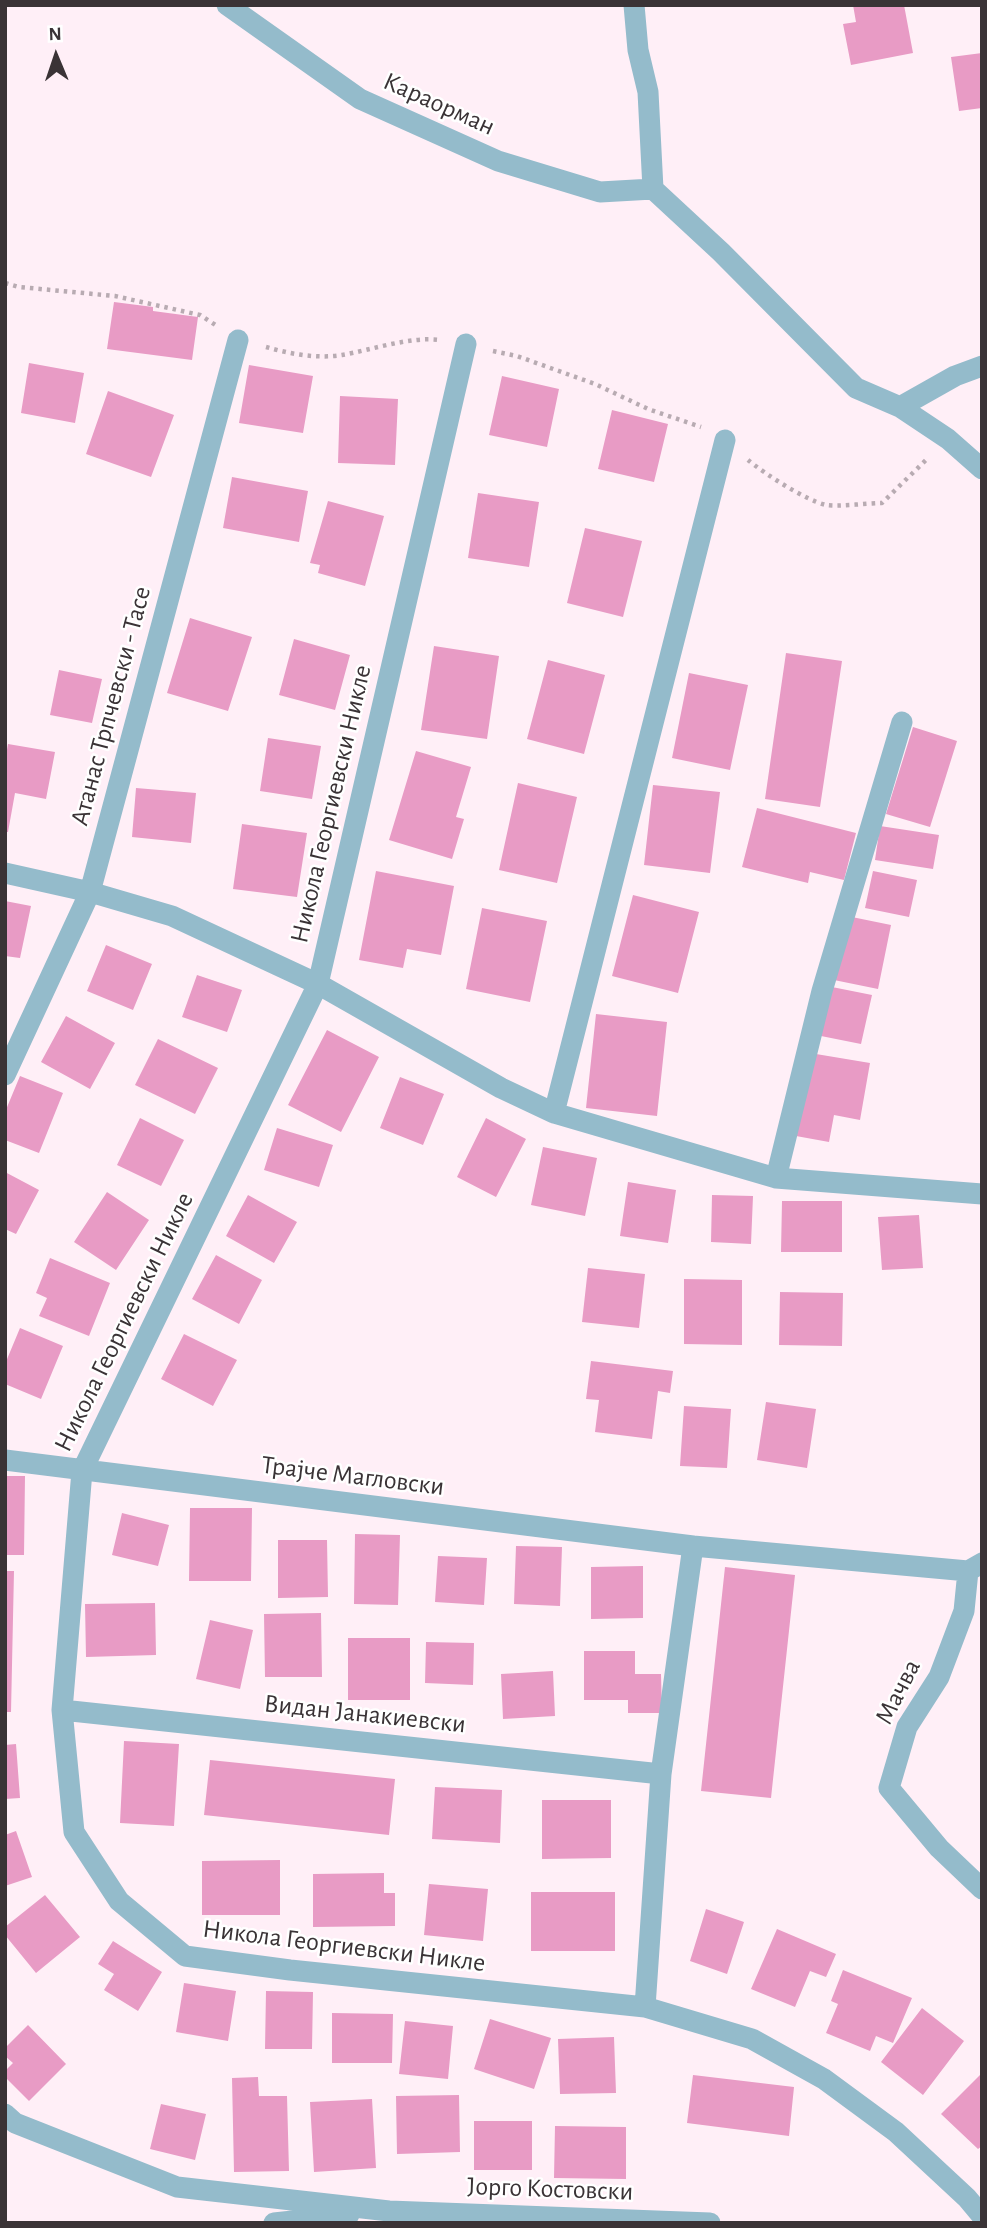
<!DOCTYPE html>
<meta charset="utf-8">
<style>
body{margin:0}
#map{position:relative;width:987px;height:2228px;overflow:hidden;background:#ffeff7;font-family:"Alegreya Sans",sans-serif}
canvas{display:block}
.frame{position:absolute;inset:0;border:7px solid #3a3336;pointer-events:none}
.north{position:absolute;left:21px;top:21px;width:70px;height:70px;-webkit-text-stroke:5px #fff;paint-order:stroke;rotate:358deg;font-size:19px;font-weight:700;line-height:28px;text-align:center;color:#3a3336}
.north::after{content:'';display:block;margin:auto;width:24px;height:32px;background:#3a3336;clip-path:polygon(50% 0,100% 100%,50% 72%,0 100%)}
</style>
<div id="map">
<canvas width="987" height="2228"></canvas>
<div class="frame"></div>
<div class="north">N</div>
</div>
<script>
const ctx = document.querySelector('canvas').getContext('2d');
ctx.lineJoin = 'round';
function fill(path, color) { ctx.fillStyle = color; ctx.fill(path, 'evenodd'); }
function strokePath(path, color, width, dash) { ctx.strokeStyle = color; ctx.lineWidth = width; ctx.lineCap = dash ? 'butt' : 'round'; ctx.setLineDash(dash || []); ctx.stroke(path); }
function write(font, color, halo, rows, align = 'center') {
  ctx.font = font + ' "Alegreya Sans",sans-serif'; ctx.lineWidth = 5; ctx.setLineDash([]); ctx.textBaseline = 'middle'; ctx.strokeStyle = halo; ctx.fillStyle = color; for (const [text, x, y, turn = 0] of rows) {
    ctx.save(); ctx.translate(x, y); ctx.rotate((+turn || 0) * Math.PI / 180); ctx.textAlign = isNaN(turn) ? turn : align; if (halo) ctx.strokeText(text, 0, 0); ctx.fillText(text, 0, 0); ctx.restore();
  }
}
const building = new Path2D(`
 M853,5H904L913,53L851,65L843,24L856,22Z
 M982,53V108L959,111L951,57Z
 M114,302L153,307V311L198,317L192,360L107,349Z
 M29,363L84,373L75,423L21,413Z
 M249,365L313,376L303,433L239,423Z
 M502,376L559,389L547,447L489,435Z
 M108,391L174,415L151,477L86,454Z
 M340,396L398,399L395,465L338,463Z
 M612,410L668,424L654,482L598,469Z
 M232,477L308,491L299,542L223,528Z
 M478,493L539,502L529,567L468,558Z
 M328,501L384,516L365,586L318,573L320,565L310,563Z
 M585,528L642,541L623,617L567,603Z
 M190,618L252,637L228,711L167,693Z
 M294,639L350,655L335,710L279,695Z
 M434,646L499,656L487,739L421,730Z
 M786,653L842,661L820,807L765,799Z
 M548,660L605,675L584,754L527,739Z
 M59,670L102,679L92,723L50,715Z
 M689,673L748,685L730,770L672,758Z
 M913,727L957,741L930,827L886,814Z
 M268,738L321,746L312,799L260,791Z
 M8,744L55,752L46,799L15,793L8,832H5V761Z
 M416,751L471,767L456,817L464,819L452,859L389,840Z
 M518,783L577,797L557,883L499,870Z
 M653,785L720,792L710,873L644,865Z
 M136,788L196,793L191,843L132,837Z
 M757,808L856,833L844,880L810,872L808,883L742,867Z
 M242,824L307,833L297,897L233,889Z
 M880,826L939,835L933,869L875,860Z
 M376,871L454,886L441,955L407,949L403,968L359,960Z
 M873,871L917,880L909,917L865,908Z
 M633,895L699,912L678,993L612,976Z
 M5,901L31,906L20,958L5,956Z
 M482,908L547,921L530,1002L466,989Z
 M847,916L891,925L878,989L834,980Z
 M106,945L152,964L133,1010L87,991Z
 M197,975L242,990L227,1032L182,1017Z
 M827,986L872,995L861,1044L816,1035Z
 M596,1014L667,1022L657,1116L586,1108Z
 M66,1016L115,1043L90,1089L41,1062Z
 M327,1030L379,1057L341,1132L288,1105Z
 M158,1039L218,1068L195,1114L135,1085Z
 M810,1053L870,1063L860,1120L834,1115L829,1142L796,1136Z
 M20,1076L63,1093L39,1153L5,1140V1112Z
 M400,1077L444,1094L423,1145L380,1128Z
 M140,1118L184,1140L161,1186L117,1165Z
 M486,1118L526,1139L496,1197L457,1177Z
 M277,1128L333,1145L319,1187L264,1170Z
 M543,1147L597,1158L585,1216L531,1205Z
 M5,1172L39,1190L16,1234L5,1229Z
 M628,1182L676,1190L668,1243L620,1236Z
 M107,1192L149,1220L116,1270L74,1242Z
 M248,1195L297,1222L274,1263L226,1236Z
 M712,1195L753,1196L751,1244L711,1242Z
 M782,1201H842V1252H781Z
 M919,1215L923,1268L882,1270L878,1217Z
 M216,1255L262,1280L239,1324L192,1299Z
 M50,1258L110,1283L89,1336L39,1316L47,1298L36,1293Z
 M588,1268L645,1274L639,1328L582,1322Z
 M684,1279L742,1280V1345L684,1344Z
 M780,1292L843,1293L842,1346L779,1345Z
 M20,1328L63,1346L41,1399L5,1384V1364Z
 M184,1334L237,1360L213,1406L161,1379Z
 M591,1361L673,1371L670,1393L658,1391L652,1439L595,1432L599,1400L586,1399Z
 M766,1402L816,1409L807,1468L757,1460Z
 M684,1406L731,1409L727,1468L680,1466Z
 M5,1476H25L24,1555H5Z
 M190,1508H252L251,1581H189Z
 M122,1513L169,1525L158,1566L112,1555Z
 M355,1534L400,1535L398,1605L354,1604Z
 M278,1540H327L328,1597L278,1598Z
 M516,1546L562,1547L560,1606L514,1604Z
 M438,1556L487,1558L484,1605L435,1602Z
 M643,1566V1618L591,1619V1567Z
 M725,1567L795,1575L771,1798L701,1791Z
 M5,1571H14L11,1712H5Z
 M155,1603L156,1655L86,1657L85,1604Z
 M321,1613L322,1677H265L264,1614Z
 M210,1620L253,1630L240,1689L196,1679Z
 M348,1638H410V1700H348Z
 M426,1642L474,1643L473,1685L425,1683Z
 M584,1651H635V1674H661L662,1713H628V1700H584Z
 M553,1671L555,1716L503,1719L501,1674Z
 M124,1741L179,1744L174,1826L120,1823Z
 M16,1744L20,1798L5,1799V1745Z
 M210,1760L395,1779L389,1835L204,1815Z
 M435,1787L502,1790L500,1843L432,1839Z
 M542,1800H611V1858L542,1859Z
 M16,1831L32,1877L5,1886V1835Z
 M280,1860V1915H202V1861Z
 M384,1873V1893H395V1926L313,1927V1874Z
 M429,1884L488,1889L483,1941L424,1935Z
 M531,1892H615V1951H531Z
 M45,1895L80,1937L36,1973L5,1935V1927Z
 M706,1909L744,1922L727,1974L690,1961Z
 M777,1929L836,1954L826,1977L810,1971L795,2007L751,1989Z
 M113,1941L162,1972L138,2011L104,1990L114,1974L98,1964Z
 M843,1970L912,1998L893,2043L876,2036L870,2051L826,2033L838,2004L831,2001Z
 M184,1983L236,1991L228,2041L176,2032Z
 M266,1991L313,1992L312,2049H265Z
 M922,2008L964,2041L923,2095L881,2062Z
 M332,2013L393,2014L392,2063H332Z
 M490,2019L551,2038L534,2089L474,2069Z
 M405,2021L453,2026L448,2079L399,2074Z
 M28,2025L66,2064L29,2101L5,2077V2071L13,2063L5,2056V2048Z
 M614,2037L616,2093L560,2094L558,2039Z
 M982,2073V2146L978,2149L941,2114Z
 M693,2075L794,2087L789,2136L687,2123Z
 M258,2077L259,2096H287L289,2171L234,2172L232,2078Z
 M459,2095L460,2152L397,2154L396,2096Z
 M372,2099L376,2168L314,2172L310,2102Z
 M161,2104L206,2114L195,2160L150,2149Z
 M474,2121H532V2170H474Z
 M555,2126L626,2127V2179L554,2178Z`);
const path = new Path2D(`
 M5,283L19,287L115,296L200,315L217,326
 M266,347C290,354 317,359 342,355C371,350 411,336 440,340
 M493,351L517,356L595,384L648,409L701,427
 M748,460C765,474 805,500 826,505C841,507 866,503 882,503L927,459`);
const street = new Path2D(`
 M227,5L360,99L498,161L600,192L653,189
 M634,5L638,50L648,92L653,189L721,252L856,388L900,407L948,439L982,469
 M466,344L318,984L82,1471L62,1710L74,1832L119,1901L185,1956L290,1970L645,2007L752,2039L824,2079L896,2132L967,2198L982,2216
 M900,407L955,376L982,366
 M5,873L90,892L172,916L318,984L501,1088L554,1113L776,1178L982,1194
 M5,1075L90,892L238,340
 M554,1113L725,440
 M776,1178L822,991L902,722
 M5,1460L693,1546L968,1571L982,1563
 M968,1571L964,1611L939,1677L907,1727L889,1788L939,1848L982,1889
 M62,1710L661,1774
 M645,2007L661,1774L693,1546
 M5,2114L15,2123L177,2187L389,2211L710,2223
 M274,2223L349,2215`);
const streetNames = [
 ["Караорман",439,104,24],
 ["Атанас Трпчевски - Тасе",111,706,-75],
 ["Никола Георгиевски Никле",331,804,-77],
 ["Никола Георгиевски Никле",124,1322,-64],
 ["Трајче Магловски",353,1476,7],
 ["Мачва",898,1692,-63],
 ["Видан Јанакиевски",365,1714,6],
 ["Никола Георгиевски Никле",344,1946,7],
 ["Јорго Костовски",550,2189,2]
];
fill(building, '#e89bc5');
strokePath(path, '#b8abb2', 4.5, [3.5, 5]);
strokePath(street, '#94bbcb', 21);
write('26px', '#3a3336', '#fff', streetNames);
</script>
